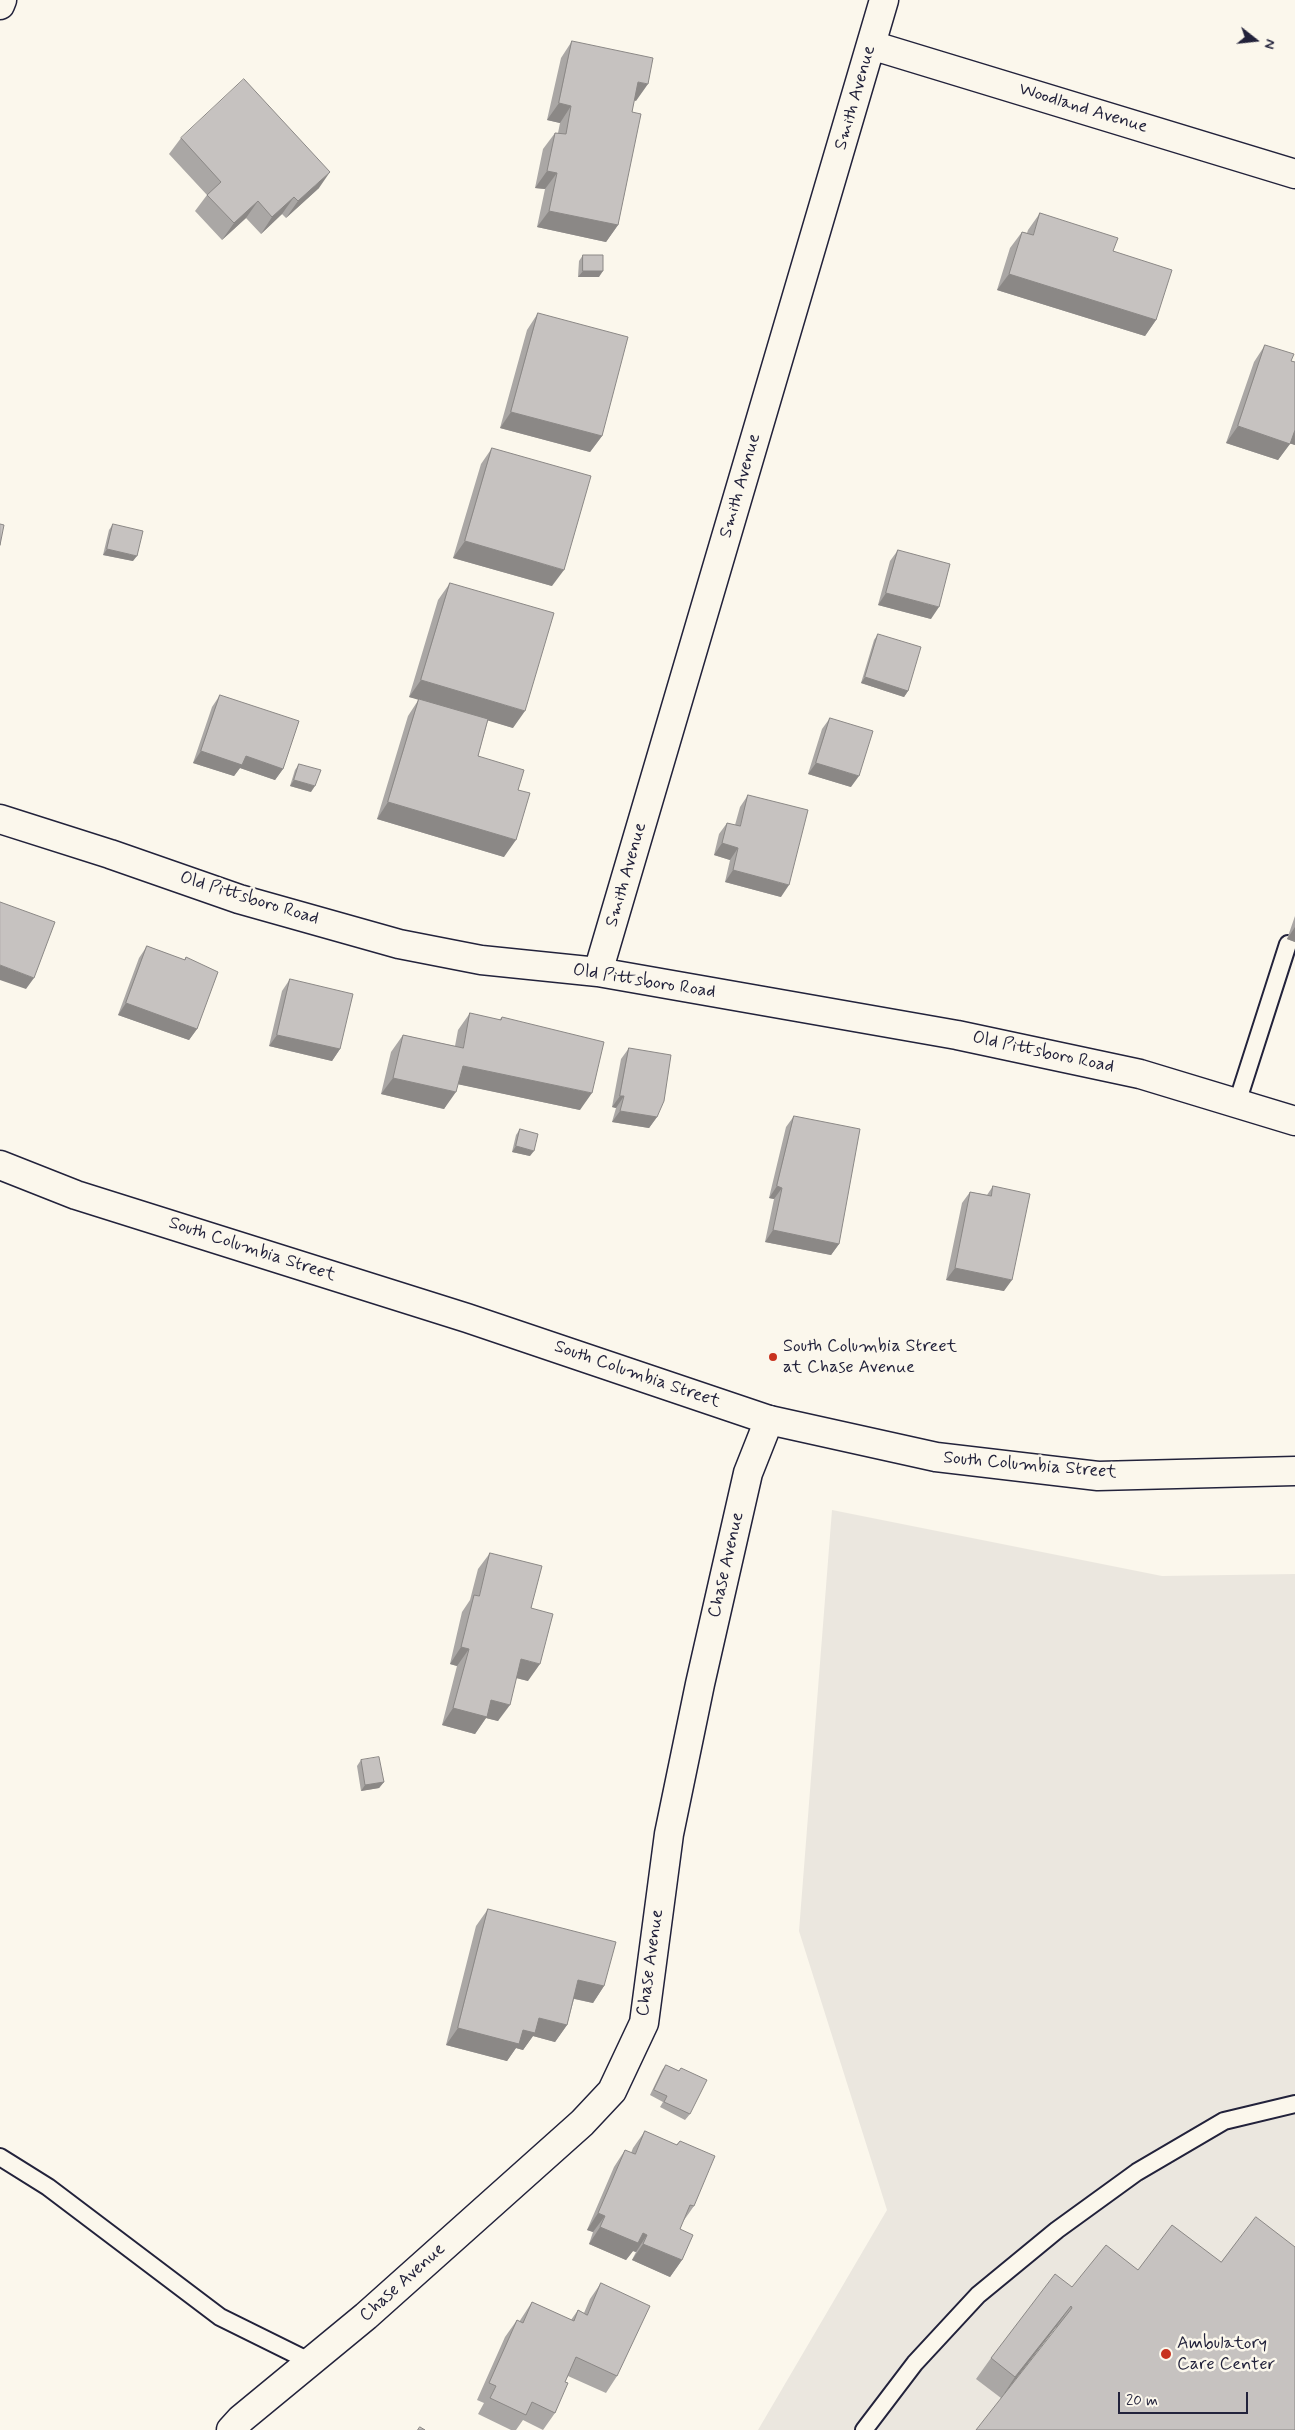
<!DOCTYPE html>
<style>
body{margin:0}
#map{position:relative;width:1295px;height:2430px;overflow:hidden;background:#fbf7ec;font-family:Mynerve,sans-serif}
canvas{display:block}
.north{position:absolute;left:1230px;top:15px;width:50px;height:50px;-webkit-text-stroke:4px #fbf7ec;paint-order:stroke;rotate:106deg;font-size:14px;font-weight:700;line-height:20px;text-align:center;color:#22223b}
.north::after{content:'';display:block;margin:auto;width:18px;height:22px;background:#22223b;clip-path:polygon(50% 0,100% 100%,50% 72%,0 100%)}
.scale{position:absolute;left:1118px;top:2392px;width:130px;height:22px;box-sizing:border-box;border:2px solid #22223b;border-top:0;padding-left:6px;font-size:15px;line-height:18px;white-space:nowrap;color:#22223b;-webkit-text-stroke:4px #fbf7ec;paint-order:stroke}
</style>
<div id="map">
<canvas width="1295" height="2430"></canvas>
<div class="north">N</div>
<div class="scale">20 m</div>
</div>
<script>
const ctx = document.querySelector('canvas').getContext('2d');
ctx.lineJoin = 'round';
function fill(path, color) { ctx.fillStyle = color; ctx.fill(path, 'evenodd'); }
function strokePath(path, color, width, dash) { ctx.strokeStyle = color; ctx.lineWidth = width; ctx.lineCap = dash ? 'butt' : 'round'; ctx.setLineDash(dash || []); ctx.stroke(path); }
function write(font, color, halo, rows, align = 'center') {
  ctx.font = font + ' Mynerve,sans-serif'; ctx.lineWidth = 5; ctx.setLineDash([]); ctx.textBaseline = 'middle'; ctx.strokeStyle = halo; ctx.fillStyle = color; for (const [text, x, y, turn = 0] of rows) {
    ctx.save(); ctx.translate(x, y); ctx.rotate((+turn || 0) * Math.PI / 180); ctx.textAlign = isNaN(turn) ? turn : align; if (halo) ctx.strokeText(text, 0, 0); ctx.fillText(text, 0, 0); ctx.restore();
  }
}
const built = new Path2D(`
 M832,1510L1162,1576L1295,1574V2430H758L887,2210L799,1931Z`);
const lane = new Path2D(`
 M1237,1103L1288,944
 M0,2157L48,2187L220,2317L311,2362
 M864,2430L915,2363L978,2295L1057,2230L1137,2172L1224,2121L1295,2104`);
const street = new Path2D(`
 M0,5L2,0
 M871,45L1295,174
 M0,819L110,854L239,899L399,944L481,960L598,972L957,1035L1140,1074L1295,1121
 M598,972L884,0
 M231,2430L241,2419L366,2316L582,2123L612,2091L644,2023L669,1834L700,1684L748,1473L769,1420`);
const primary = new Path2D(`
 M0,1165L76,1195L467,1318L769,1420L936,1457L1098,1476L1295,1471`);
const wall = new Path2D(`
 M572,41L636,101L634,100L632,112L618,225L606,242L537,227L545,189L535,188L543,149L555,133H558L560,123L547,120L561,58Z
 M181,138L319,188L286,218L282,214L261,234L246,218L222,240L195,211L207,195L169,154Z
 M1040,213L1113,251L1156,320L1145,336L997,290L1010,248L1022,232L1027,233L1028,230Z
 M583,255L599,277H578L579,261Z
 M538,313L602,436L590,452L500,428L527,330Z
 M1265,345L1291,361L1295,362V445L1290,443L1278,460L1226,443L1254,362Z
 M492,448L552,586L453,558L481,464Z
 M113,524L133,561L103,555L109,530Z
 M898,550L931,619L878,605L890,561Z
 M450,583L513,728L488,720L478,756L518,790L504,857L377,819L408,716L419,699L409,697L438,600Z
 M878,634L908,691L904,697L861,683L874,640Z
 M220,695L283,769L275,780L240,768L234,776L193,763L212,707Z
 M830,718L851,787L808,774L822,729Z
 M299,764L311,792L290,786L295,770Z
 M748,795L781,897L725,882L730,860L714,855L719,834L727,823L735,825L740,807Z
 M1295,916V942L1287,939Z
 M147,946L184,960L186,957L197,1029L189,1040L118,1015L139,958Z
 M290,979L340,1049L332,1061L269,1046L282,991Z
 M470,1013L499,1020L502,1017L580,1110L458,1084L444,1109L381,1094L391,1052L403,1035L455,1046L458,1030Z
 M629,1048L657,1117L649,1128L612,1122L616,1108L612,1107L621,1059Z
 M794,1116L839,1244L831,1255L765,1242L774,1199L769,1198L786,1127Z
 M520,1129L530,1156L512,1152L516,1135Z
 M993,1186L1004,1291L946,1280L962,1203L970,1192L987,1195Z
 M490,1553L531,1608L528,1681L516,1678L498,1721L486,1718L475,1734L442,1725L457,1666L450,1664L462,1612L470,1600L478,1569Z
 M361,1760L384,1782L379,1788L361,1791L357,1766Z
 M488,1909L604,1986L593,2003L574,1999L567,2025L555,2042L533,2036L523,2050L516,2048L507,2061L446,2045L476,1926Z
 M666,2065L679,2071L681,2068L690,2114L685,2120L660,2107L663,2102L650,2095L662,2070Z
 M645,2131L676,2145L680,2141L694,2206L682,2223L680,2229L682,2260L670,2277L632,2260L636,2252L633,2251L626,2260L589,2244L593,2232L587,2230L614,2167L625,2150L631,2153L633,2148Z
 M1295,2247L1057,2328L1056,2327L1001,2398L976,2379L991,2358L1072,2287L1138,2270L1221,2262Z
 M601,2283L617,2376L606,2393L568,2376L565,2382L555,2413L543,2430L523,2420L516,2430H511L478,2414L484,2403L477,2400L505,2337L517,2320L519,2322L532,2302L571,2320L578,2310L584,2313L590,2299Z`);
const shadedWall = new Path2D(`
 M638,82L648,84L636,101L627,98Z
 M559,103L571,106L560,123L547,120Z
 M547,171L557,173L545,189L535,188Z
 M330,172L319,188L286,218L298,201Z
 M294,197L282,214L261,234L272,217Z
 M258,201L246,218L222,240L234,223Z
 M549,211L618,225L606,242L537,227Z
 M583,271H603L599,277H578Z
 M1009,274L1156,320L1145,336L997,290Z
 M511,412L602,436L590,452L500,428Z
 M1238,426L1290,444L1278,460L1226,443Z
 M1295,428V445L1285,442Z
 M465,541L564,570L552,586L453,558Z
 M107,549L137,556L133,561L103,555Z
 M886,593L939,607L931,619L878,605Z
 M865,677L908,691L904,697L861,683Z
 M421,680L525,711L513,728L409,697Z
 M201,751L246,756L283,769L275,780L240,768L234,776L193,763Z
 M816,763L859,776L851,787L808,774Z
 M294,780L315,786L311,792L290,786Z
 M388,802L516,840L504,857L377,819Z
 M722,843L738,848L730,860L714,855Z
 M733,870L789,885L781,897L725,882Z
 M1295,927V942L1287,939Z
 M0,965L34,978L26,989L0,980Z
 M126,1003L197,1029L189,1040L118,1015Z
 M277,1035L340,1049L332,1061L269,1046Z
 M463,1066L592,1093L580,1110L452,1083Z
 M393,1078L456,1092L444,1109L381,1094Z
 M620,1096H624L616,1108L612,1107Z
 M620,1111L657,1117L649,1128L612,1122Z
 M516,1146L534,1151L530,1156L512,1152Z
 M777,1186L782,1188L774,1199L769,1198Z
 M773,1230L839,1244L831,1255L765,1242Z
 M955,1268L1012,1280L1004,1291L946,1280Z
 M461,1647L469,1649L457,1666L450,1664Z
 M521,1659L540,1664L528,1681L509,1676Z
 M491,1700L510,1705L498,1721L486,1718L475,1734L442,1725L453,1708Z
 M384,1782L379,1788L361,1791L365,1785Z
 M578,1980L604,1986L593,2003L567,1997Z
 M539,2018L567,2025L555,2042L533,2036L523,2050L516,2048L507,2061L446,2045L458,2028L523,2030Z
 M598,2213L605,2216L593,2232L587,2230Z
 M600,2227L643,2233L647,2235L636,2252L633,2251L626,2260L589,2244Z
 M643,2244L682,2260L670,2277L632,2260Z
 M1071,2306L1056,2327L1001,2398L1015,2377Z`);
const building = new Path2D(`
 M572,41L653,58L648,84L638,82L632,112L641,114L618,225L549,211L557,173L547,171L555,133L566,134L571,106L559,103Z
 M244,79L330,172L298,201L294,197L272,217L258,201L234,223L207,195L221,182L181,138Z
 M1040,213L1118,238L1113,251L1172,270L1156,320L1009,274L1022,232L1033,235Z
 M583,255H603V271H583Z
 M538,313L628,337L602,436L511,412Z
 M1265,345L1294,354L1291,361L1295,362V430L1290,444L1238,426Z
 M492,448L591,476L564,570L465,541Z
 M0,524L4,525L0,545Z
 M113,524L143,531L137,556L107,549Z
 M898,550L950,564L939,607L886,593Z
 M450,583L554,613L525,711L421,680Z
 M878,634L921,647L908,691L865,677Z
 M220,695L299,721L283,769L246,756L242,765L201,751Z
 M419,699L488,719L478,756L524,770L518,790L530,793L516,840L388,802Z
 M830,718L873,731L859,776L816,763Z
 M299,764L321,770L315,786L294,780Z
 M748,795L808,810L789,885L733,870L738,848L722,843L727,823L740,826Z
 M0,902L55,922L34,978L0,965Z
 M147,946L185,960L186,957L218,972L197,1029L126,1003Z
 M290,979L353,994L340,1049L277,1035Z
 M470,1013L501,1020L502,1017L604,1042L592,1093L463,1066L456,1092L393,1078L403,1035L463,1048Z
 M629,1048L671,1055L664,1101L657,1117L620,1111L624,1096H620Z
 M794,1116L860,1129L839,1244L773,1230L782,1188L777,1186Z
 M520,1129L538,1134L534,1151L516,1146Z
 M993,1186L1030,1194L1012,1280L955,1268L970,1192L991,1196Z
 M490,1553L542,1566L531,1608L553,1614L540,1664L521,1659L510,1705L491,1700L487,1717L453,1708L469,1649L461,1647L474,1595L479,1596Z
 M379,1757L384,1782L365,1785L361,1760Z
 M488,1909L616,1942L604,1986L578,1980L567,2025L539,2018L535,2033L523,2030L519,2044L458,2028Z
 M666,2065L679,2071L681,2068L707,2080L690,2114L664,2102L667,2096L654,2090Z
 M645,2131L677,2145L680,2141L715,2156L694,2206L690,2205L680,2229L693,2235L682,2260L643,2244L647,2235L643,2233L638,2243L600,2227L605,2216L598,2213L625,2150L635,2154Z
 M1256,2217L1295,2247V2430H976L1072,2308L1071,2306L1015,2377L991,2358L1055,2274L1072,2287L1106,2245L1138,2270L1172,2225L1221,2262Z
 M601,2283L650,2306L617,2376L576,2357L565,2382L568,2383L555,2413L532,2402L526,2415L490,2398L496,2386L489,2383L517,2320L523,2323L532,2302L574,2321L578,2310L587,2315Z
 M420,2427L425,2430H418Z`);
const markers = [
 [773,1357,5,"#c8321e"],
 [1166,2354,6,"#c8321e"]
];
const streetNames = [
 ["Smith Avenue",856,98,-74],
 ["Woodland Avenue",1083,109,17],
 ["Smith Avenue",741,486,-74],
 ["Smith Avenue",627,875,-74],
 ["Old Pittsboro Road",249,899,17],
 ["Old Pittsboro Road",644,982,9],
 ["Old Pittsboro Road",1043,1053,12],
 ["South Columbia Street",252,1250,18],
 ["South Columbia Street",637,1375,19],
 ["South Columbia Street",1030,1466,5],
 ["Chase Avenue",727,1565,-77],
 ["Chase Avenue",651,1963,-82],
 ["Chase Avenue",403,2283,-42]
];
const poiNames = [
 ["South Columbia Street",783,1347],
 ["at Chase Avenue",783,1368],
 ["Ambulatory",1177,2344],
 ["Care Center",1177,2365]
];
fill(built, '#ebe7df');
strokePath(lane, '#22223b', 20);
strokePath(street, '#22223b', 31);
strokePath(primary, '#22223b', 31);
strokePath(lane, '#fbf7ec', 16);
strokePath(street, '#fbf7ec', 28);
strokePath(primary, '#fbf7ec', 28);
fill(wall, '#aaa7a5');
fill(shadedWall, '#8b8886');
fill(building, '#c6c2c0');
strokePath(building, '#8b8886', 1);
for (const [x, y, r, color] of markers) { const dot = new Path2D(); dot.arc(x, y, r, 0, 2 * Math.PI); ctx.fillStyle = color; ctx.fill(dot); strokePath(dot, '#fbf7ec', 2); }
write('18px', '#22223b', '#fbf7ec', streetNames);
write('18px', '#22223b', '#fbf7ec', poiNames, 'left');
</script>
